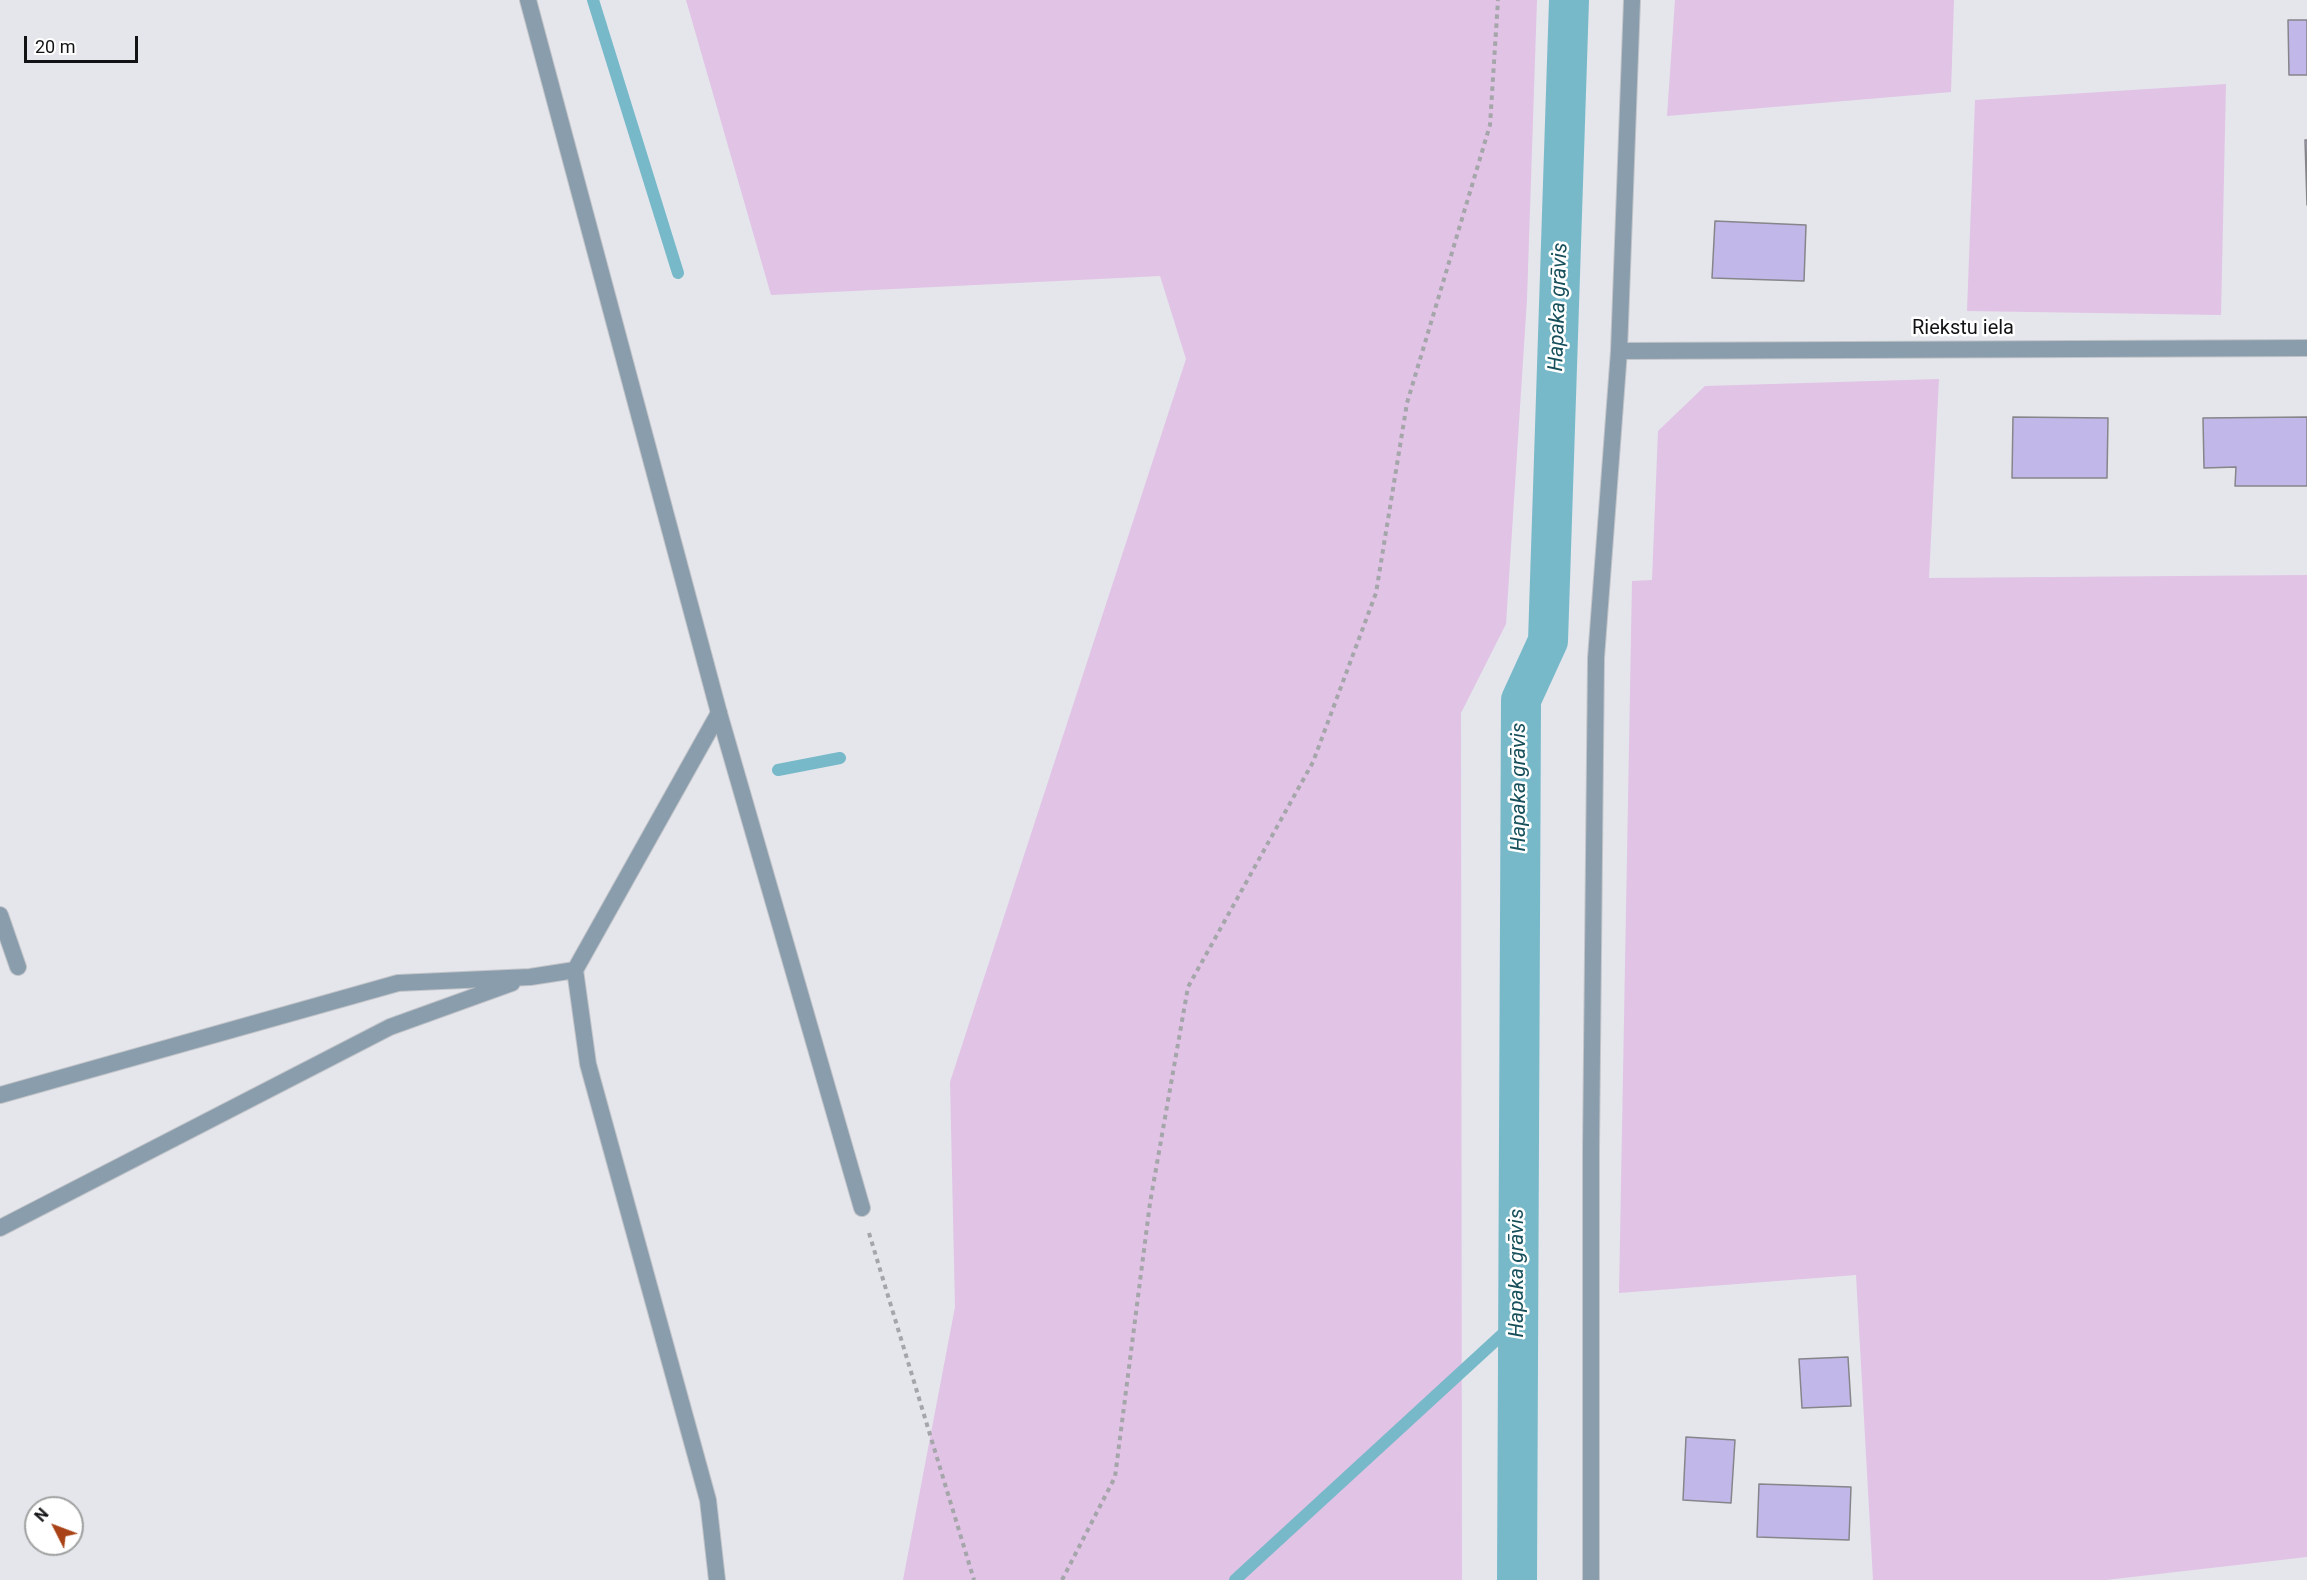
<!DOCTYPE html>
<meta charset="utf-8">
<style>
body{margin:0}
#map{position:relative;width:2307px;height:1580px;overflow:hidden;background:#e4e6eb;font-family:Roboto,sans-serif}
canvas{display:block}
.north{position:absolute;left:24px;top:1496px;width:60px;height:60px;box-sizing:border-box;background:#fff;border:2px solid #a0a1a1;border-radius:50%;rotate:312deg;font-size:16px;font-weight:700;line-height:24px;text-align:center;color:#121314}
.north::after{content:'';display:block;margin:auto;width:21px;height:27px;background:#a94317;clip-path:polygon(50% 0,100% 100%,50% 72%,0 100%)}
.scale{position:absolute;left:24px;top:36px;width:114px;height:27px;box-sizing:border-box;border:3px solid #121314;border-top:0;padding-left:8px;font-size:18px;line-height:21px;white-space:nowrap;color:#121314;-webkit-text-stroke:4px #fff;paint-order:stroke}
</style>
<div id="map">
<canvas width="2307" height="1580"></canvas>
<div class="north">N</div>
<div class="scale">20 m</div>
</div>
<script>
const ctx = document.querySelector('canvas').getContext('2d');
ctx.lineJoin = 'round';
function fill(path, color) { ctx.fillStyle = color; ctx.fill(path, 'evenodd'); }
function strokePath(path, color, width, dash) { ctx.strokeStyle = color; ctx.lineWidth = width; ctx.lineCap = dash ? 'butt' : 'round'; ctx.setLineDash(dash || []); ctx.stroke(path); }
function write(font, color, halo, rows, align = 'center') {
  ctx.font = font + ' Roboto,sans-serif'; ctx.lineWidth = 5; ctx.setLineDash([]); ctx.textBaseline = 'middle'; ctx.strokeStyle = halo; ctx.fillStyle = color; for (const [text, x, y, turn = 0] of rows) {
    ctx.save(); ctx.translate(x, y); ctx.rotate((+turn || 0) * Math.PI / 180); ctx.textAlign = isNaN(turn) ? turn : align; if (halo) ctx.strokeText(text, 0, 0); ctx.fillText(text, 0, 0); ctx.restore();
  }
}
const green = new Path2D(`
 M686,0H1537L1527,299L1506,624L1461,713L1462,1580H903L955,1307L950,1082L1186,359L1160,276L771,295Z
 M1675,0H1954L1951,92L1667,116Z
 M2226,84L2221,315L1967,311L1975,100Z
 M1939,379L1929,578L2307,575V1557L2106,1580H1873L1856,1275L1619,1293L1632,581L1652,580L1658,431L1705,386Z`);
const stream = new Path2D(`
 M593,0L678,273
 M778,770L840,758
 M1235,1580L1518,1320`);
const canal = new Path2D(`
 M1517,1580L1521,700L1548,641L1569,0`);
const building = new Path2D(`
 M2288,20H2307V75H2289Z
 M2305,140H2307V205Z
 M1715,221L1806,225L1804,281L1712,278Z
 M2013,417L2108,418L2107,478H2012Z
 M2307,417V486H2235L2236,467L2204,468L2203,418Z
 M1848,1357L1851,1406L1802,1408L1799,1359Z
 M1686,1437L1735,1440L1731,1503L1683,1500Z
 M1759,1484L1851,1487L1849,1540L1757,1537Z`);
const path = new Path2D(`
 M869,1233L974,1580
 M1062,1580L1115,1477L1150,1203L1188,987L1313,762L1376,593L1407,403L1490,125L1498,0`);
const service = new Path2D(`
 M0,915L18,967
 M0,1095L398,983L530,977L575,970
 M0,1228L390,1027L512,983
 M717,1580L708,1500L588,1064L575,970L719,713`);
const minor = new Path2D(`
 M528,0L719,713L862,1208
 M1619,351L2307,348
 M1591,1580V1150L1596,658L1619,351L1632,0`);
const streetNames = [
 ["Riekstu iela",1963,329]
];
const waterNames = [
 ["Hapaka grāvis",1559,307,-88],
 ["Hapaka grāvis",1520,787,-90],
 ["Hapaka grāvis",1518,1273,-90]
];
fill(green, '#e1c3e6');
strokePath(stream, '#78b9c9', 12);
strokePath(canal, '#78b9c9', 40);
fill(building, '#c2b7e9');
strokePath(building, '#86858a', 1.5);
strokePath(service, '#c2c4c9', 18);
strokePath(minor, '#c2c4c9', 18);
strokePath(path, '#a4a6a9', 4, [4.5, 4.5]);
strokePath(service, '#899dac', 16);
strokePath(minor, '#899dac', 16);
write('20px', '#121314', '#fff', streetNames);
write('italic 21px', '#174f5b', '#fff', waterNames);
</script>
